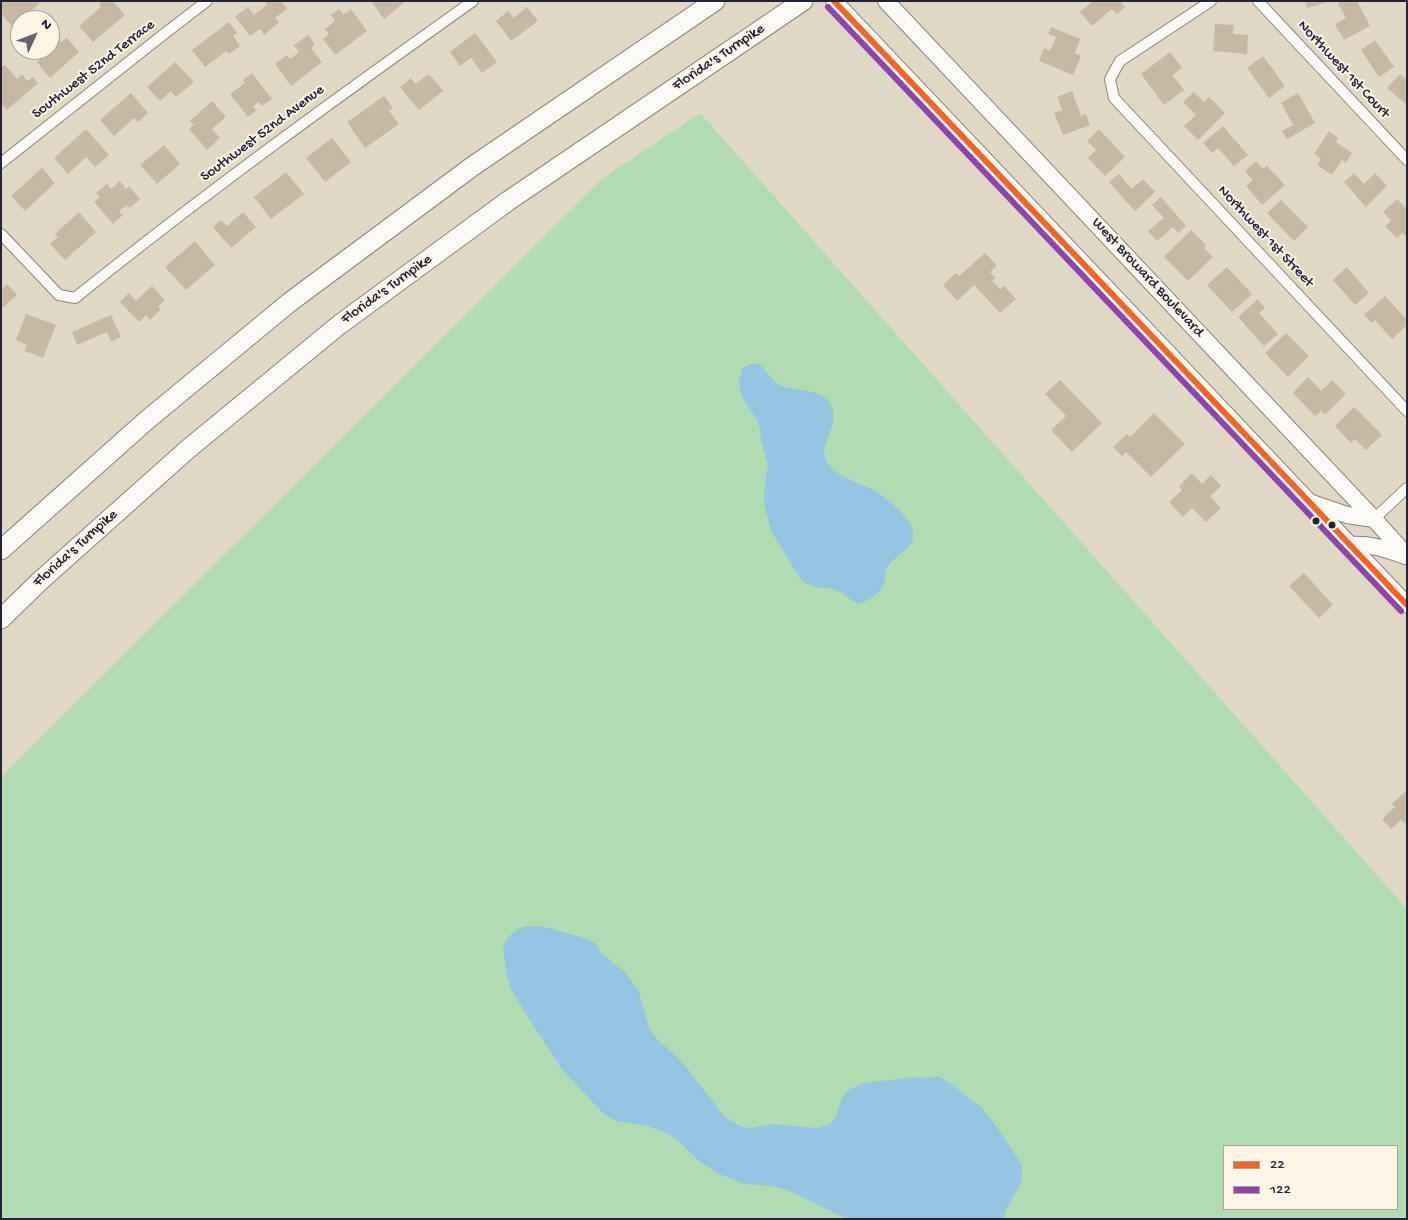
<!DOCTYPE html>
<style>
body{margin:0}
#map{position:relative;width:1408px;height:1220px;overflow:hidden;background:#e0d8c4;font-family:"Gochi Hand",sans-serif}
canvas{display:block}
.frame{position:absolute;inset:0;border:2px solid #22223b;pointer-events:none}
.legend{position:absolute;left:1223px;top:1145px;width:175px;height:65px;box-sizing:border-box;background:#fcf5e5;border:1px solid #a5a1a1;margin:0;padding:6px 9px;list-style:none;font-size:15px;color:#22223b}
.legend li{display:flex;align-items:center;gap:10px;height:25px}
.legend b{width:25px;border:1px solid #a5a1a1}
.north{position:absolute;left:10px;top:10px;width:50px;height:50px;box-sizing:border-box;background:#fcf5e5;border:1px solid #a5a1a1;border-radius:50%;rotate:47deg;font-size:14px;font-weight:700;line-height:20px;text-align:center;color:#22223b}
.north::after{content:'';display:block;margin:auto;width:18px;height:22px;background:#64626b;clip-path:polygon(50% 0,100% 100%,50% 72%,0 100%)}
</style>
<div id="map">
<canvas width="1408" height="1220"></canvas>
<div class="frame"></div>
<ul class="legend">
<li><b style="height:6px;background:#f26522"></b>22</li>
<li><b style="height:6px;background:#8e44ad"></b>122</li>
</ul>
<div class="north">N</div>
</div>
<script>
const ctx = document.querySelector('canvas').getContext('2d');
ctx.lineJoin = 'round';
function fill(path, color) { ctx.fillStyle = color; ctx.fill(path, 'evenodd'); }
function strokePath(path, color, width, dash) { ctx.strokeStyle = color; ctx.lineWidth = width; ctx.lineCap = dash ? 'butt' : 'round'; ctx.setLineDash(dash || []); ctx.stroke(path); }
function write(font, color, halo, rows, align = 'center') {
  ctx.font = font + ' "Gochi Hand",sans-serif'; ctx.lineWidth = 4; ctx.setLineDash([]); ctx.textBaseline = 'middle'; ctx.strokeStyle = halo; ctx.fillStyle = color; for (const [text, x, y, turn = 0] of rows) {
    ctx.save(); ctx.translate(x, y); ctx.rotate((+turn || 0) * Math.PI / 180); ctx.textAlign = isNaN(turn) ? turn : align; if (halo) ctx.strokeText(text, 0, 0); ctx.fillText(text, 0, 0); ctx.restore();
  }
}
const green = new Path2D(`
 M700,113L1407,909V1219H1V777L602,179ZM1224,1146H1397V1209H1224Z`);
const water = new Path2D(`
 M757,363C768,370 772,384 785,387C800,391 821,389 830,403C843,424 816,445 827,462C838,479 858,481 875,491C887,499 904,512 911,525C914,531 913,537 912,543C905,552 896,556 889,565C884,571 886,576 884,583C880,595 868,601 857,604L840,592L830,588H818L807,584L799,577L771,531L764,504V490L768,465L761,441L760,428L757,420L743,399L740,391L739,381L742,368L750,364Z
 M528,926L545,927L588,939L596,944L601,953L625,972L639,992L649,1028L656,1038L683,1063L724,1116L742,1127L752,1128L773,1124L818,1128L829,1124L835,1118L842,1098L848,1090L864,1083L915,1077L927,1078L938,1076L950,1083L982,1108L999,1130L1022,1165V1179L1019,1188L1006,1209L1003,1219H847L787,1190L772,1186L744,1184L717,1173L698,1160L676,1139L664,1132L648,1126L616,1121L603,1113L562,1069L527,1016L510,987L506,973L503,946C509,935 516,928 528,926Z`);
const building = new Path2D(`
 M5,1H38L40,3L13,27L1,14V4Z
 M102,1H113L125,15L93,42L79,26L101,7L99,5Z
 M265,1H281L287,9L275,18L279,22L264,35L260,29L250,36L235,17L248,7L254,15L267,5Z
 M371,1H406L384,19Z
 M1090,1H1121L1125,7L1117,14L1112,9L1092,26L1080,12L1091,3Z
 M1305,1H1328V2L1307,8Z
 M1343,1H1357L1370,26L1344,40L1335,24L1346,18L1338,4Z
 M527,7L538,21L511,41L496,21L508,11L513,18Z
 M339,9L343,15L351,9L367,31L335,55L323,39L329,34L325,29L335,21L331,15Z
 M229,22L237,33L233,36L240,46L229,54L226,51L205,67L192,50Z
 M1215,24L1234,25L1233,34L1248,35L1247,54L1213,51Z
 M1051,27L1080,39L1075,53L1081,56L1073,75L1039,61L1044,48L1050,51L1056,37L1048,34Z
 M475,33L497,62L482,73L471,58L460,66L450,52Z
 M308,35L315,44L311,48L322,62L291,86L275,64L287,55L290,59L299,52L294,45Z
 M56,36L61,42L67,38L79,52L50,78L37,62L49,52L48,50H50V41Z
 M1375,40L1394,67L1379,77L1361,50Z
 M1170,52L1182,68L1172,75L1184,90L1164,105L1141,74Z
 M1263,56L1285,86L1269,98L1247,68Z
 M175,62L194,82L176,97L171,91L160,101L147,87Z
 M5,65L17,79L22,74L27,81L33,77L38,83L7,110L1,104V67Z
 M252,73L272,99L262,106L259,102L253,106L256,111L248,117L230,94L245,83L243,80Z
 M429,74L443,91L419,110L400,87L411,78L415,84Z
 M1400,74L1407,80V105L1387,88Z
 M1072,91L1081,116L1086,114L1090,125L1063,135L1054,113L1062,110L1057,97Z
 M1194,92L1204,102L1209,97L1225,113L1198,140L1184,126L1196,115L1183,102Z
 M131,93L148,113L138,122L134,118L114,136L100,120Z
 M1298,93L1315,123L1287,139L1282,131L1293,125L1281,103Z
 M384,96L393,108L389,111L399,124L365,148L347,122Z
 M212,101L226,117L212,129L220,138L207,150L189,129L194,125L190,121Z
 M1223,126L1248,155L1234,166L1218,148L1212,153L1203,143Z
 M86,129L109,155L95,167L86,157L68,174L54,158Z
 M1099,129L1125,157L1105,176L1088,158L1096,150L1087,141Z
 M1329,131L1338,138L1336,142L1352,153L1346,163L1342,160L1332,175L1317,165L1321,159L1314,154Z
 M332,138L351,162L325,182L306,158Z
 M164,145L180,164L157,184L140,165Z
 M1256,161L1263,169L1267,166L1285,185L1262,205L1246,186L1253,180L1245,171Z
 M42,168L55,183L25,211L11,196Z
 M286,172L304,194L271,219L254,197Z
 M1354,173L1364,184L1375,173L1387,186L1366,207L1344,182Z
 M1119,174L1132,189L1143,179L1155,192L1135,211L1109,182Z
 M120,181L126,189L129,186L140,199L130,208L127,205L119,211L123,215L113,224L94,202L100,197L96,193L107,184L111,189Z
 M1161,197L1186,226L1178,233L1173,227L1157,241L1148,231L1164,218L1152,205Z
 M1397,199L1407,209V237L1402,233L1397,238L1385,226L1391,221L1383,212Z
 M1281,200L1308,227L1294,241L1267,213Z
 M79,212L96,232L65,260L50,244L58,237L55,234Z
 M243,212L256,227L231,248L213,227L221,220L227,226Z
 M1191,230L1206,245L1204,248L1213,257L1188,281L1164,257Z
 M195,241L215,265L186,290L165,267Z
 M985,253L997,266L990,272L996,278L992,281L1000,289L1004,286L1016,299L1000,313L974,285L957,301L943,285L956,273L959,276Z
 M1227,267L1252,294L1232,312L1207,285Z
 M1347,267L1369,293L1355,305L1333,280Z
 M7,284L17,295L1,309V290Z
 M152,286L165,300L158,306L161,309L150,320L146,315L139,322L120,302L129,293L136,301Z
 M1385,296L1407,320V325L1392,339L1375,320L1372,323L1364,315Z
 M1258,299L1265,308L1259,313L1278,334L1264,346L1238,317Z
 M26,314L56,325L43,358L25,351L27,345L16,340Z
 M111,315L121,337L111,342L107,332L77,345L72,332Z
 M1286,333L1309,356L1288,377L1265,353Z
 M1308,377L1321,391L1332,380L1346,394L1325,415L1321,411L1315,416L1293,393Z
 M1060,380L1102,423L1072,452L1051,430L1066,416L1045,394Z
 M1354,407L1382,435L1366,450L1355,439L1351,443L1335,426Z
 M1154,413L1185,444L1151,477L1126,452L1122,456L1113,447L1127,434L1130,437Z
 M1192,473L1202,484L1211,475L1221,486L1210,496L1221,508L1206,522L1192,508L1183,517L1169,502L1182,490L1179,486Z
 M1304,573L1333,605L1319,618L1289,586Z
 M1407,790V825L1401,820L1391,829L1382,819L1395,807L1392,804Z`);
const street = new Path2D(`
 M1211,1L1120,61L1110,79L1114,98L1407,411
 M1258,1L1407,160
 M1,163L164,34L207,1
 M1,234L59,295L75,298C204,194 338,97 473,1
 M1374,519L1407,488`);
const primary = new Path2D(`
 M834,1L1407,605
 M886,1L1374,519L1407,556
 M1312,503L1347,515L1374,519
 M1349,545C1371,544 1384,548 1405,556`);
const highway = new Path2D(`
 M1,550L147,420L290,302L473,166L715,1
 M1,619L40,581L188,449L339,325L508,201L803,1`);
const bus1 = new Path2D(`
 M834,1L1407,605`);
const bus2 = new Path2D(`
 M828,7L1401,611`);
const markers = [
 [1316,521,4.5,"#22223b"],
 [1332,525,4.5,"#22223b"]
];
const streetNames = [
 ["Florida's Turnpike",719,58,-34],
 ["Southwest 52nd Terrace",94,70,-38],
 ["Northwest 1st Court",1343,70,47],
 ["Southwest 52nd Avenue",263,134,-37],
 ["Northwest 1st Street",1265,237,47],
 ["West Broward Boulevard",1147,278,47],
 ["Florida's Turnpike",387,290,-36],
 ["Florida's Turnpike",76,549,-42]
];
fill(green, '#b1dbb0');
fill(water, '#96c5e1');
fill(building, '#c6b8a3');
strokePath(street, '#8a8680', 12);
strokePath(primary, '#8a8680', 18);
strokePath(highway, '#8a8680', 21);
strokePath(street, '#faf9f6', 10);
strokePath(primary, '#faf9f6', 16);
strokePath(highway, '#faf9f6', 19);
strokePath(bus1, '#f26522', 6);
strokePath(bus2, '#8e44ad', 6);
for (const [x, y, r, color] of markers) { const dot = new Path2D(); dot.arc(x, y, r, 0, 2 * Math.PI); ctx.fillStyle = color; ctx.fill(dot); strokePath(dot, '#fcf5e5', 2); }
write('15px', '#22223b', '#fcf5e5', streetNames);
</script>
